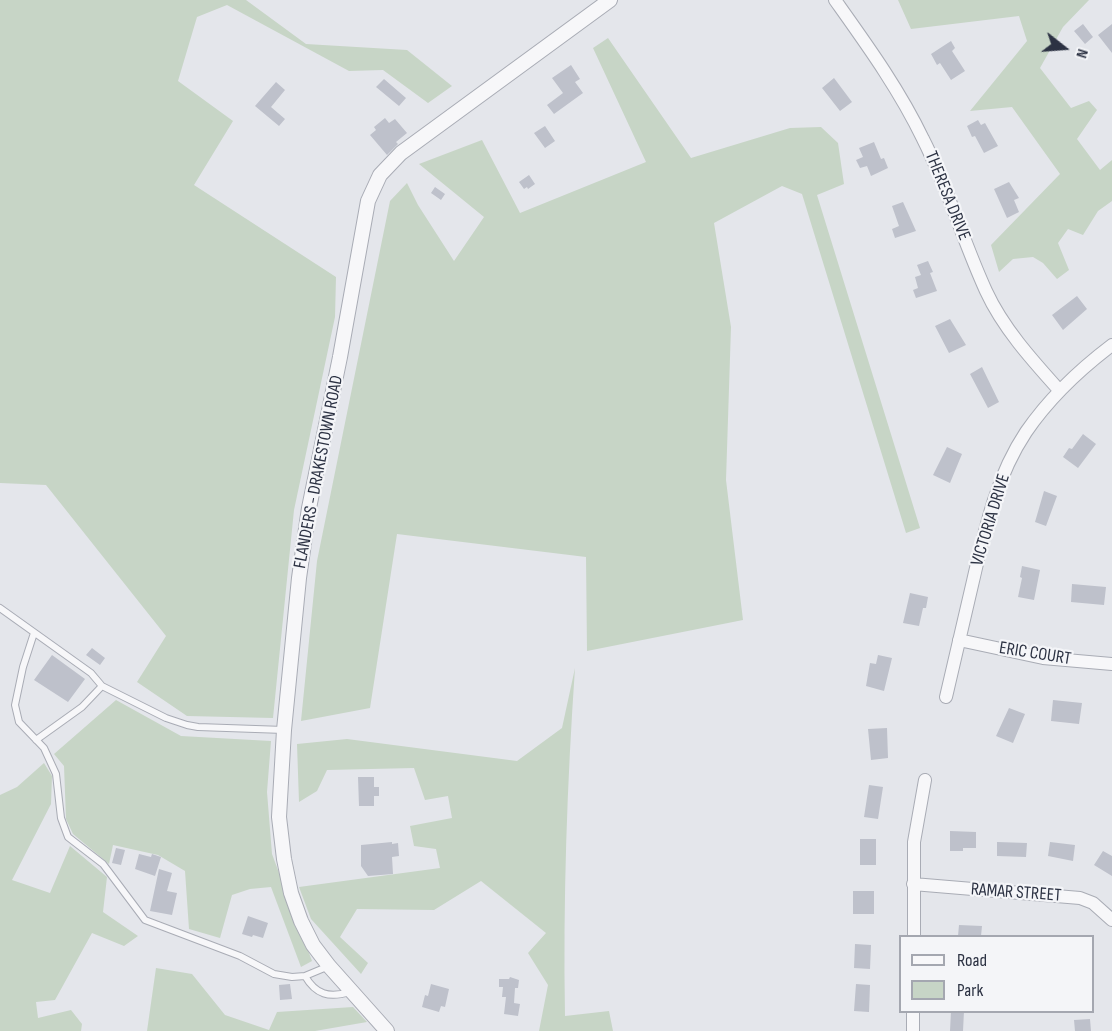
<!DOCTYPE html>
<style>
body{margin:0}
#map{position:relative;width:1112px;height:1031px;overflow:hidden;background:#e4e6eb;font-family:"Sofia Sans Condensed",sans-serif}
canvas{display:block}
.legend{position:absolute;left:899px;top:935px;width:195px;height:78px;box-sizing:border-box;background:#f4f5f8;border:2px solid #a4a7b0;margin:0;padding:8px 10px;list-style:none;font-size:18px;color:#2c3243}
.legend li{display:flex;align-items:center;gap:12px;height:30px}
.legend b{width:30px;border:2px solid #a4a7b0}
.north{position:absolute;left:1034px;top:18px;width:60px;height:60px;-webkit-text-stroke:4px #f4f5f8;paint-order:stroke;rotate:107deg;font-size:16px;font-weight:700;line-height:24px;text-align:center;color:#2c3243}
.north::after{content:'';display:block;margin:auto;width:21px;height:27px;background:#2c3243;clip-path:polygon(50% 0,100% 100%,50% 72%,0 100%)}
</style>
<div id="map">
<canvas width="1112" height="1031"></canvas>
<ul class="legend">
<li><b style="height:8px;background:#f7f7f9"></b>Road</li>
<li><b style="height:16px;background:#c7d5c6"></b>Park</li>
</ul>
<div class="north">N</div>
</div>
<script>
const ctx = document.querySelector('canvas').getContext('2d');
ctx.lineJoin = 'round';
function fill(path, color) { ctx.fillStyle = color; ctx.fill(path, 'evenodd'); }
function strokePath(path, color, width, dash) { ctx.strokeStyle = color; ctx.lineWidth = width; ctx.lineCap = dash ? 'butt' : 'round'; ctx.setLineDash(dash || []); ctx.stroke(path); }
function write(font, color, halo, rows, align = 'center') {
  ctx.font = font + ' "Sofia Sans Condensed",sans-serif'; ctx.lineWidth = 4.5; ctx.setLineDash([]); ctx.textBaseline = 'middle'; ctx.strokeStyle = halo; ctx.fillStyle = color; for (const [text, x, y, turn = 0] of rows) {
    ctx.save(); ctx.translate(x, y); ctx.rotate((+turn || 0) * Math.PI / 180); ctx.textAlign = isNaN(turn) ? turn : align; if (halo) ctx.strokeText(text, 0, 0); ctx.fillText(text, 0, 0); ctx.restore();
  }
}
const green = new Path2D(`
 M0,0H246L306,44L407,50L452,86L428,103L383,70L349,71L227,5L197,17L178,81L233,121L194,185L336,277L335,317L294,510L273,718L187,716L137,682L166,636L46,485L0,483Z
 M898,0H1089L1063,27L1040,68L1071,108L1089,101L1097,110L1077,139L1100,170L1112,160V201L1098,211L1083,235L1068,229L1058,243L1069,270L1057,279L1043,263L1033,257L1013,259L999,272L991,245L1060,174L1012,107L970,111L1027,41L1019,16L911,29Z
 M608,38L691,158L790,128L821,127L838,143L844,184L817,195L920,528L906,533L802,194L782,186L714,223L731,327L726,480L743,620L587,651L586,557L397,534L370,708L301,721L317,561L390,201L407,183L418,205L454,261L484,217L419,164L482,140L520,213L646,162L593,48Z
 M575,668C567,784 563,900 565,1016L609,1011L613,1031H539L548,985L528,953L546,933L481,881L434,910L357,909L340,937L368,963L361,974L311,919L299,887L440,868L436,849L414,846L410,826L452,818L448,796L425,800L414,768L327,770L317,791L299,802L297,744L347,739L517,761L562,728Z
 M116,700L181,736L271,741L267,792L272,854L312,961L301,967L271,887L250,889L232,895L220,938L189,929L185,871L158,855L113,845L109,864L73,834L66,819L64,766L54,754Z
 M44,763L52,776L51,804L12,880L50,893L70,846L107,877L103,912L138,936L124,946L92,933L55,1000L36,1002L38,1018L71,1010L82,1024L81,1031H0V795L17,787Z
 M156,968L192,974L225,1015L269,1030L277,1012L353,1007L367,1022L315,1031H147Z`);
const building = new Path2D(`
 M1083,24L1093,37L1085,44L1074,31Z
 M1112,24V53L1098,35Z
 M951,41L955,48L952,51L965,71L951,80L940,63L937,65L931,54Z
 M571,65L580,79L575,82L583,93L554,114L547,105L563,93L552,78Z
 M834,78L852,102L840,111L822,88Z
 M384,79L406,98L399,106L376,87Z
 M276,82L285,90L271,107L285,119L279,126L255,106Z
 M385,118L389,123L395,119L407,133L396,142L398,144L387,155L370,135L376,130L374,127Z
 M978,120L981,125L985,123L998,146L984,153L975,136L972,137L967,126Z
 M545,126L555,141L545,148L534,133Z
 M874,142L881,159L884,158L888,168L871,176L867,166L860,168L856,160L863,157L859,148Z
 M529,175L535,184L528,189L527,187L524,189L519,182Z
 M1009,182L1019,198L1014,200L1019,212L1007,218L994,189Z
 M435,187L445,194L441,200L431,193Z
 M903,202L916,231L895,238L892,229L899,226L892,206Z
 M928,261L933,272L930,273L937,291L916,298L913,290L918,288L915,277L921,275L917,265Z
 M1077,296L1087,309L1063,330L1052,315Z
 M950,319L966,345L949,353L935,326Z
 M982,367L999,402L988,408L970,374Z
 M1083,434L1096,444L1078,468L1063,457L1069,448L1072,449Z
 M947,447L962,454L950,483L933,475Z
 M1044,491L1057,496L1046,526L1035,522Z
 M1022,566L1040,570L1034,600L1018,597L1022,578L1020,577Z
 M1072,584L1106,587L1104,605L1071,602Z
 M910,593L928,597L926,608H923L919,626L903,623Z
 M92,648L105,658L100,665L86,655Z
 M52,655L85,679L68,702L34,680Z
 M878,655L892,658L884,691L866,686L870,663L876,664Z
 M1053,700L1082,703L1079,724L1051,721Z
 M1009,708L1025,714L1013,743L996,736Z
 M887,728L888,758L871,760L868,729Z
 M358,777H374V787H379V796H374V806H359Z
 M869,785L883,787L878,819L864,817Z
 M950,831L976,832V848H963V851H950Z
 M860,839H876V865H860Z
 M392,842V844L398,843L399,856L392,857L393,874L368,876L361,866V845Z
 M997,842L1027,843L1026,857L997,856Z
 M1050,842L1075,845L1073,861L1048,856Z
 M116,848L125,850L121,865L112,863Z
 M1103,851L1112,856V876L1094,865Z
 M139,854L151,857L152,854L161,857L155,876L135,869Z
 M159,869L172,873L167,891L177,893L172,915L150,911Z
 M853,891H874V914H853Z
 M248,916L268,923L263,938L253,935L252,937L242,934Z
 M959,925L982,926L981,936H958Z
 M855,944L871,945L870,969L854,968Z
 M510,977L519,980L518,988H515L514,1003L520,1004L518,1016L504,1014L506,997H502L503,987H499V979H509Z
 M290,984L292,999L280,1000L279,985Z
 M431,984L449,989L445,1007L441,1006L439,1012L422,1007L425,995L428,996Z
 M856,984L870,985L869,1012L854,1011Z
 M951,1011H964L963,1031H950Z
 M1090,1019L1091,1031H1075L1074,1020Z`);
const service = new Path2D(`
 M0,608L91,673L102,686L166,718L187,725L198,727L284,730
 M34,633L23,667L15,705L19,722L44,748L56,774L61,818L68,837L103,864L145,920L240,956L274,974L292,977L305,976L329,966
 M36,740L82,707L102,686
 M305,976C316,995 329,998 350,992`);
const minor = new Path2D(`
 M835,0C867,45 899,89 923,139C948,188 963,241 986,291C1003,328 1032,360 1059,390
 M959,640L1043,658L1112,664
 M946,697C955,658 964,620 973,581C985,529 996,477 1026,432C1050,397 1079,370 1112,345
 M913,884L1080,898L1093,903L1112,920
 M914,936V842L925,780
 M913,1031V1012`);
const tertiary = new Path2D(`
 M387,1031L329,966L313,945L301,921L291,893L284,859L279,817L284,730L299,578L309,508L340,357L368,201L380,175L401,153L610,0`);
const streetNames = [
 ["THERESA DRIVE",947,196,68],
 ["FLANDERS - DRAKESTOWN ROAD",319,472,-79],
 ["VICTORIA DRIVE",991,520,-73],
 ["ERIC COURT",1035,654,9],
 ["RAMAR STREET",1016,893,4]
];
fill(green, '#c7d5c6');
fill(building, '#bec1cb');
strokePath(service, '#a9acb5', 8);
strokePath(minor, '#a9acb5', 14);
strokePath(tertiary, '#a9acb5', 16);
strokePath(service, '#f7f7f9', 6);
strokePath(minor, '#f7f7f9', 12);
strokePath(tertiary, '#f7f7f9', 14);
write('18px', '#2c3243', '#f4f5f8', streetNames);
</script>
